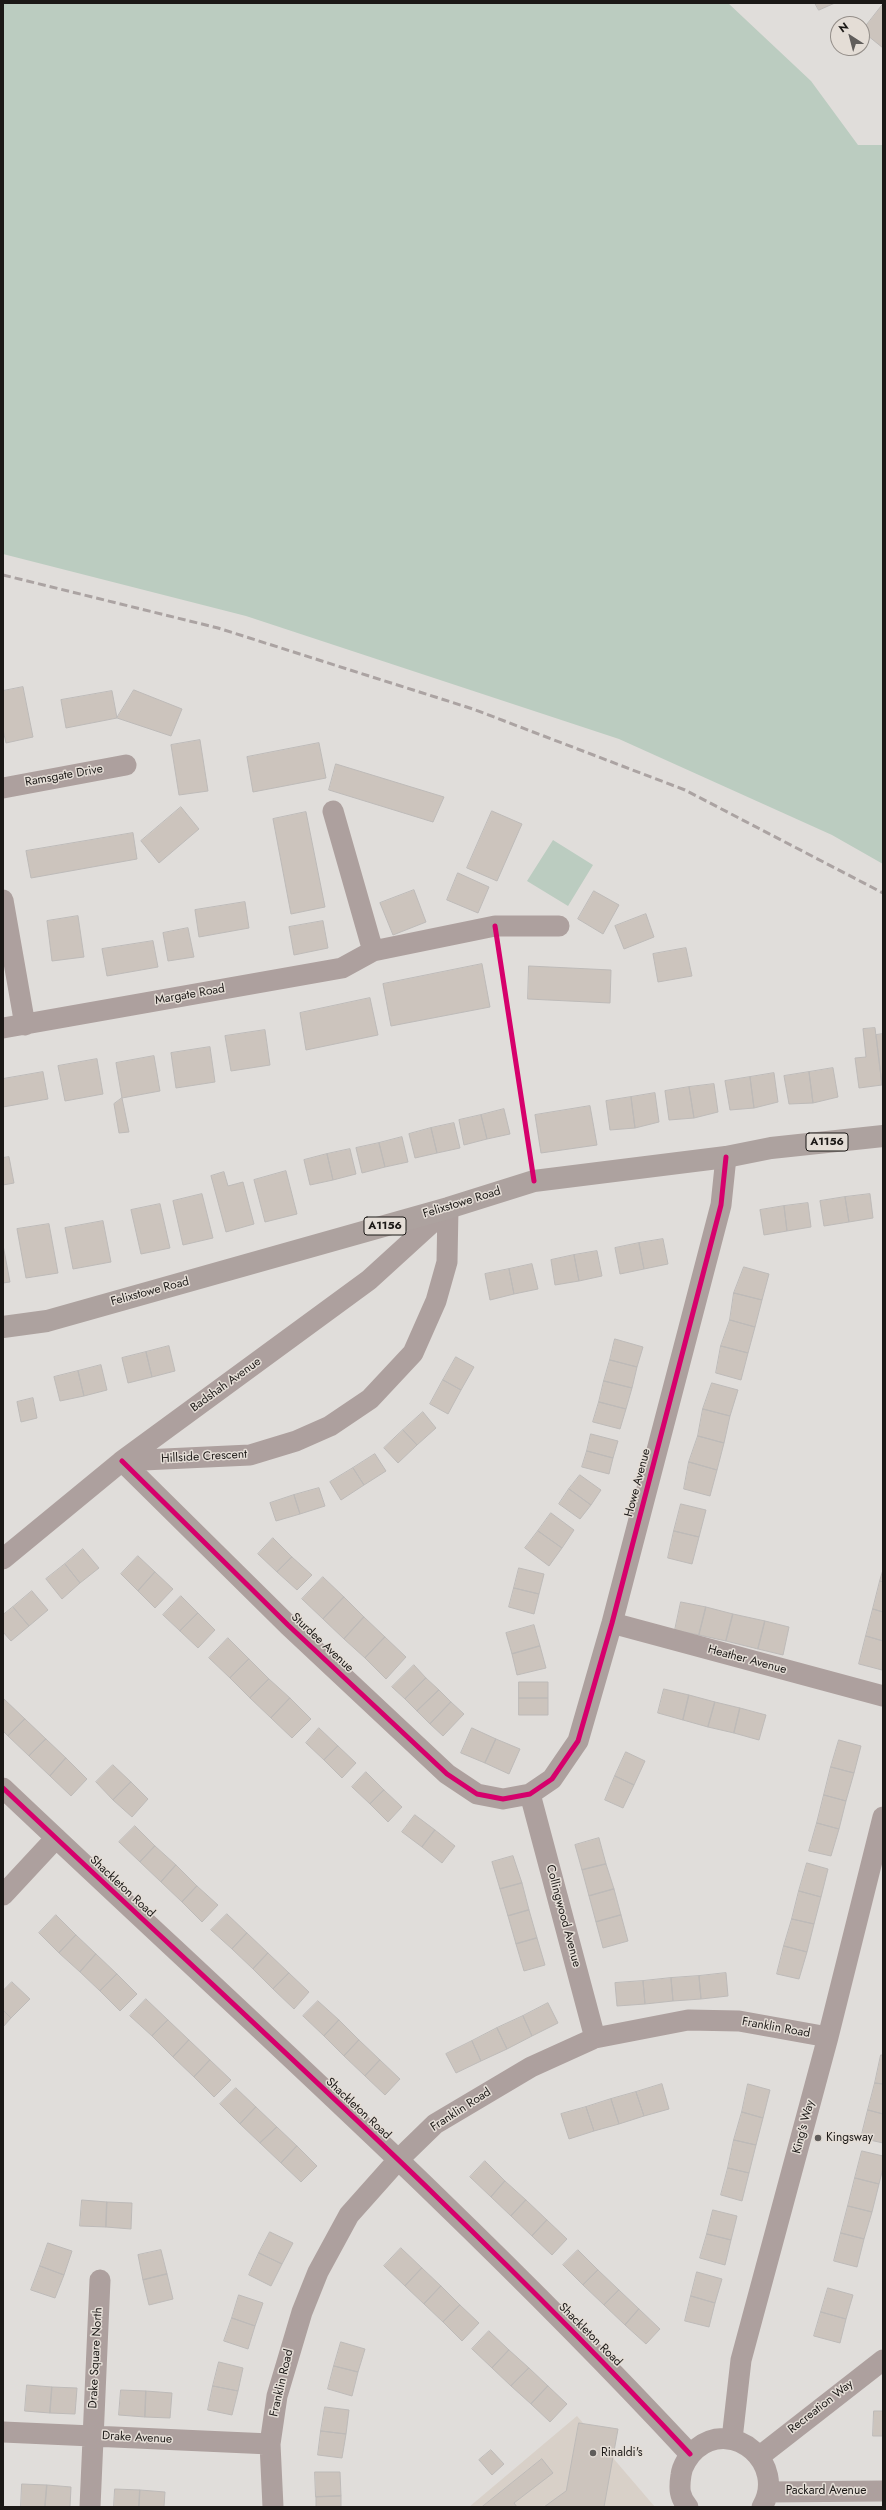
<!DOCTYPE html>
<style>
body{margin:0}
#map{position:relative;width:886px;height:2510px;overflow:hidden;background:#e0ddda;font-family:Jost,sans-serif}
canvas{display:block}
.frame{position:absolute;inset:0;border:4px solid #1b1816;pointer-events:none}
.north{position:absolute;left:830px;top:16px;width:40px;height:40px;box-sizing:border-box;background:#e4ddd6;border:1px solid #948e89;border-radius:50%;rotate:324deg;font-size:11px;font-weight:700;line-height:16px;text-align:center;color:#1b1816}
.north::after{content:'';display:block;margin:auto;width:14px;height:18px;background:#605d5b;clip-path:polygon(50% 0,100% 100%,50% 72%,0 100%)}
</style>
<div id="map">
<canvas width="886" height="2510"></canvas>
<div class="frame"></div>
<div class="north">N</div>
</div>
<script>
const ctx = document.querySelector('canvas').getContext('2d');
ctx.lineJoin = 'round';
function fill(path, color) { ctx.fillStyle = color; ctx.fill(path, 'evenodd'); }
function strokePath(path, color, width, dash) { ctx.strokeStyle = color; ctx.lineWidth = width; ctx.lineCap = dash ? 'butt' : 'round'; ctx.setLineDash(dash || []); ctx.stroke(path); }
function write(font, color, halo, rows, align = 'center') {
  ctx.font = font + ' Jost,sans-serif'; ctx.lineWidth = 3; ctx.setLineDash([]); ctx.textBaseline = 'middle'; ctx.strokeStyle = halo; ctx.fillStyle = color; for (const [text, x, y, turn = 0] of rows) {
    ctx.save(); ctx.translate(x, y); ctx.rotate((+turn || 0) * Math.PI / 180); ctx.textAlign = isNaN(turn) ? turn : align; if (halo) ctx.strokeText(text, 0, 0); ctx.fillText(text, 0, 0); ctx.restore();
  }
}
const built = new Path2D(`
 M577,2416L655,2507H469Z`);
const green = new Path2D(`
 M3,3H728L811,81L858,145H883V864L832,835L619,739L246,616L3,554Z
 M553,840L593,865L568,906L527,881Z`);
const building = new Path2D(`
 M815,3H835L819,10Z
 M883,4V48L862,31Z
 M23,687L33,737L6,743L3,730V691Z
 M134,690L182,709L171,736L117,718Z
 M112,691L117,718L66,728L61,700Z
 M200,740L208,791L179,795L171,745Z
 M319,743L326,778L253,792L247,757Z
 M336,764L444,797L433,822L329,790Z
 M181,807L199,829L159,863L141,841Z
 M492,811L522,824L497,881L467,868Z
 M306,812L325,907L291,914L273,819Z
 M133,833L137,859L31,878L26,851Z
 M458,873L489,887L478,913L447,900Z
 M414,890L426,922L393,935L380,903Z
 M594,891L619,905L603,934L578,919Z
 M245,902L249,928L199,937L195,910Z
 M646,914L654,937L624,949L615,926Z
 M78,916L84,957L52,961L47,921Z
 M323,921L328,948L294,955L289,927Z
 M188,928L194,957L168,961L163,933Z
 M153,941L158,967L107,976L102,949Z
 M686,948L692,976L658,982L653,954Z
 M482,964L490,1007L391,1026L383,984Z
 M529,966L611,970L610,1003L528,999Z
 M370,998L378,1035L306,1050L300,1013Z
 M875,1028L882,1085L859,1088L855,1058L866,1057L863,1029Z
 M265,1030L270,1065L231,1071L225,1036Z
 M883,1034V1085H882L876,1035Z
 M210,1047L215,1082L176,1088L171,1053Z
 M154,1056L160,1091L122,1098L116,1063Z
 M97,1059L103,1094L65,1101L58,1066Z
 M833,1068L838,1097L813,1103L809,1072Z
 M43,1072L48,1099L3,1107V1079Z
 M809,1072L813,1103L789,1104L784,1076Z
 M774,1073L778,1102L754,1108L750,1077Z
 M750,1077L754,1108L730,1110L725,1081Z
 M714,1084L718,1112L694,1118L689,1087Z
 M689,1087L694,1118L669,1120L665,1091Z
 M655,1093L659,1122L635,1128L631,1097Z
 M631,1097L635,1128L610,1130L606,1101Z
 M122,1098L129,1132L119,1133L114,1104Z
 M590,1106L597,1145L541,1153L535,1115Z
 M504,1109L510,1134L487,1139L481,1115Z
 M481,1115L487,1139L464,1145L459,1120Z
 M454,1123L460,1148L437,1153L431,1128Z
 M431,1128L437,1153L415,1158L409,1134Z
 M402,1137L408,1162L385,1167L379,1143Z
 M379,1143L385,1167L362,1173L356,1148Z
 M350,1149L356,1174L333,1180L327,1154Z
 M327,1154L333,1180L310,1185L304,1160Z
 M9,1157L14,1183L3,1185V1158Z
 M286,1171L297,1214L265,1222L254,1180Z
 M224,1172L228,1186L243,1182L254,1224L226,1232L211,1176Z
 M202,1194L213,1238L183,1245L173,1201Z
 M870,1194L873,1218L849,1222L845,1197Z
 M845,1197L849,1222L824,1226L820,1201Z
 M808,1203L811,1227L787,1231L784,1206Z
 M160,1204L170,1248L141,1254L131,1210Z
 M784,1206L787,1231L764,1235L760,1210Z
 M103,1221L111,1262L73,1269L65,1228Z
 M49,1224L58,1273L26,1278L17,1229Z
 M663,1239L668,1264L644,1269L639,1243Z
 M639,1243L644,1269L620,1274L615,1248Z
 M3,1245L10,1282L3,1283Z
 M597,1251L602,1276L579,1281L574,1255Z
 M574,1255L579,1281L555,1285L551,1260Z
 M532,1264L538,1289L514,1294L509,1269Z
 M744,1267L769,1274L762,1300L734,1293Z
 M509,1269L514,1294L490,1300L485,1274Z
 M734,1293L762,1300L755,1327L730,1320Z
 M730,1320L755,1327L748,1353L721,1346Z
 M615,1339L643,1347L637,1367L610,1360Z
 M169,1346L175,1371L152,1377L146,1352Z
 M721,1346L748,1353L741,1380L716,1373Z
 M146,1352L152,1377L128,1383L122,1358Z
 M456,1357L474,1367L461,1390L443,1380Z
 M610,1360L637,1367L632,1388L604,1381Z
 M101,1365L107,1390L84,1396L78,1371Z
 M78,1371L84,1396L60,1401L54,1377Z
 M443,1380L461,1390L448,1414L430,1404Z
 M604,1381L632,1388L626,1409L599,1402Z
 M712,1383L738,1390L730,1416L703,1409Z
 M33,1398L37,1418L21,1422L17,1402Z
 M599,1402L626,1409L620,1429L593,1422Z
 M703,1409L730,1416L724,1443L698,1436Z
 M423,1412L436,1428L417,1445L403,1430Z
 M403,1430L417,1445L398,1463L384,1448Z
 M591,1434L618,1441L613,1458L587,1451Z
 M698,1436L724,1443L717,1470L689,1462Z
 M587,1451L613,1458L609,1474L582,1467Z
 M375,1454L386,1471L364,1485L353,1468Z
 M689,1462L717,1470L710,1496L684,1489Z
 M353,1468L364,1485L341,1500L330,1482Z
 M580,1475L601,1490L591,1505L569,1489Z
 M319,1488L325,1506L300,1514L294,1495Z
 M569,1489L591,1505L580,1519L559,1504Z
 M294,1495L300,1514L276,1521L270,1503Z
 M681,1504L706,1510L699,1537L674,1531Z
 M551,1513L574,1530L562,1548L538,1531Z
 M538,1531L562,1548L549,1566L525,1548Z
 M674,1531L699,1537L692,1564L668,1558Z
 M273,1538L292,1557L277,1572L258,1554Z
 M83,1549L99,1568L80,1583L65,1564Z
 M138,1556L155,1572L138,1591L121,1574Z
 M292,1557L312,1575L297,1590L277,1572Z
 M65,1564L80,1583L62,1599L46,1579Z
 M519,1568L544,1574L539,1594L514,1588Z
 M883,1570V1582L880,1581Z
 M155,1572L173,1589L155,1608L138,1591Z
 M323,1577L344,1597L323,1619L302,1599Z
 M880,1581L883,1582V1612L873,1609Z
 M514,1588L539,1594L534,1614L509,1607Z
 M32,1591L48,1610L29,1626L13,1607Z
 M181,1596L198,1613L180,1631L163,1615Z
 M344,1597L364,1617L344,1639L323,1619Z
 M681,1602L706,1607L699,1635L675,1630Z
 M13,1607L29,1626L11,1641L3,1632V1615Z
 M706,1607L733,1614L726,1641L699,1635Z
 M873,1609L883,1612V1641L866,1636Z
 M198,1613L215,1630L198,1648L180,1631Z
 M733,1614L765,1621L758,1649L726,1641Z
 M364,1617L385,1637L365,1658L344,1639Z
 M765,1621L789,1627L783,1655L758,1649Z
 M534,1625L540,1646L512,1654L506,1633Z
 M866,1636L883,1641L882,1670L859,1664Z
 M385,1637L406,1657L386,1679L365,1658Z
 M228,1638L249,1659L230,1678L209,1658Z
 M540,1646L546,1668L517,1675L512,1654Z
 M249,1659L269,1679L250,1698L230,1678Z
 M414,1665L426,1678L405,1699L392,1687Z
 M426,1678L439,1690L417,1711L405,1699Z
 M269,1679L290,1698L271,1718L250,1698Z
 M519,1682H548V1698H519Z
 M664,1689L689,1695L683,1720L658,1713Z
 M439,1690L451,1702L430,1724L417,1711Z
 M689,1695L715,1702L708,1727L683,1720Z
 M290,1698L311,1719L292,1738L271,1718Z
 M519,1698H548V1715H519Z
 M4,1699L25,1719L8,1736L3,1731Z
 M451,1702L464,1714L443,1736L430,1724Z
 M715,1702L740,1708L734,1733L708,1727Z
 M740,1708L766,1715L759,1740L734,1733Z
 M25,1719L46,1739L29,1756L8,1736Z
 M319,1728L338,1746L324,1760L306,1743Z
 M472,1728L496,1739L485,1763L461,1753Z
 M46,1739L66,1758L50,1776L29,1756Z
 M496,1739L520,1749L509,1774L485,1763Z
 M839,1740L861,1746L854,1773L831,1767Z
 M338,1746L356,1763L342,1778L324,1760Z
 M626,1752L645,1761L634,1785L615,1776Z
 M66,1758L87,1779L71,1796L50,1776Z
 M113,1765L131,1782L113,1800L96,1782Z
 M831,1767L854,1773L846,1801L824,1795Z
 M366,1772L384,1790L370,1804L352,1787Z
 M615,1776L634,1785L623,1808L605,1800Z
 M131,1782L148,1799L132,1817L113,1800Z
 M384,1790L402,1807L388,1822L370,1804Z
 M824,1795L846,1801L839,1829L817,1823Z
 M415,1815L435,1830L422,1847L402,1832Z
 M817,1823L839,1829L831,1856L809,1851Z
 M135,1826L155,1846L140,1862L119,1842Z
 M435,1830L455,1846L442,1863L422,1847Z
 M599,1838L606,1864L582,1870L575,1845Z
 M155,1846L176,1865L161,1882L140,1862Z
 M513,1856L522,1883L500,1889L492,1862Z
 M807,1863L828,1869L821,1897L799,1891Z
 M606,1864L614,1889L589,1896L582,1870Z
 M176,1865L197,1886L182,1902L161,1882Z
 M522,1883L529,1910L508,1916L500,1889Z
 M197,1886L218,1905L202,1922L182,1902Z
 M614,1889L621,1915L596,1922L589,1896Z
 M799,1891L821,1897L814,1924L792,1919Z
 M529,1910L537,1938L516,1944L508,1916Z
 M227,1914L247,1933L232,1949L211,1930Z
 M56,1915L76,1935L59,1953L39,1933Z
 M621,1915L628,1941L603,1948L596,1922Z
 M792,1919L814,1924L807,1952L784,1946Z
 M247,1933L268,1953L253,1969L232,1949Z
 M76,1935L96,1954L80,1972L59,1953Z
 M537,1938L545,1965L524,1971L516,1944Z
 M784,1946L807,1952L799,1979L777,1974Z
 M268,1953L289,1973L273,1989L253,1969Z
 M96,1954L117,1974L100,1991L80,1972Z
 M289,1973L309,1992L294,2009L273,1989Z
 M726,1973L728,1996L701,1999L699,1976Z
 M117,1974L137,1994L120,2011L100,1991Z
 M699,1976L701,1999L673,2001L671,1978Z
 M671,1978L673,2001L645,2004L643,1981Z
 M643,1981L645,2004L617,2006L615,1983Z
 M12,1982L30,1999L11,2018L3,2010V1991Z
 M146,1999L168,2020L152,2036L130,2016Z
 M318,2001L339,2020L324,2036L303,2016Z
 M548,2003L558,2023L532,2036L523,2016Z
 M3,2010L11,2018L3,2027Z
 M523,2016L532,2036L507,2049L497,2028Z
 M168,2020L189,2040L173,2057L152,2036Z
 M339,2020L359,2040L344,2056L324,2036Z
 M497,2028L507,2049L481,2061L472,2041Z
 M189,2040L210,2060L194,2077L173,2057Z
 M359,2040L380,2060L365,2076L344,2056Z
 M472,2041L481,2061L456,2073L446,2054Z
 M881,2055H883V2084L875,2083Z
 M210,2060L231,2080L214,2097L194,2077Z
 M380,2060L400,2079L385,2095L365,2076Z
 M875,2083L883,2084V2114L868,2110Z
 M662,2084L669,2109L644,2116L636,2092Z
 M748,2084L770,2090L763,2118L742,2112Z
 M236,2088L256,2107L240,2124L220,2104Z
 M636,2092L644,2116L619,2124L611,2099Z
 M611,2099L619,2124L594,2131L586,2107Z
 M256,2107L277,2127L260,2143L240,2124Z
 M586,2107L594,2131L569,2139L561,2114Z
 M868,2110L883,2114V2143L861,2138Z
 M742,2112L763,2118L756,2145L734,2140Z
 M277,2127L297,2146L281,2163L260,2143Z
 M734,2140L756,2145L749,2173L728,2168Z
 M297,2146L317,2166L301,2182L281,2163Z
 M862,2151L883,2156V2168L879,2184L855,2178Z
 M485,2161L505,2181L491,2197L470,2177Z
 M728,2168L749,2173L742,2201L721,2195Z
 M855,2178L879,2184L872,2212L848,2206Z
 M505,2181L526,2200L511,2216L491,2197Z
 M82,2200L107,2202L106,2227L80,2226Z
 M526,2200L547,2220L532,2236L511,2216Z
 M107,2202L132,2203L131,2229L106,2227Z
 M848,2206L872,2212L864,2239L841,2233Z
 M713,2210L737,2216L731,2240L707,2234Z
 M547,2220L567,2239L552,2255L532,2236Z
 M270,2232L293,2243L282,2264L259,2253Z
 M841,2233L864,2239L857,2267L834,2261Z
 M707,2234L731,2240L725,2265L700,2258Z
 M48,2243L72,2251L64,2275L40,2266Z
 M401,2248L422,2268L405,2286L384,2266Z
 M161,2250L167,2274L143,2280L138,2255Z
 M578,2250L598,2270L583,2285L563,2265Z
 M259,2253L282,2264L271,2286L249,2275Z
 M40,2266L64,2275L55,2298L31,2290Z
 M422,2268L441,2286L424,2304L405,2286Z
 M598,2270L619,2290L604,2305L583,2285Z
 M697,2272L722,2279L715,2303L691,2296Z
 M167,2274L173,2299L149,2305L143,2280Z
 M441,2286L460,2305L443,2322L424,2304Z
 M828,2288L853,2295L846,2319L821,2312Z
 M619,2290L639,2309L625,2325L604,2305Z
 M239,2295L263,2303L255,2326L232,2318Z
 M691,2296L715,2303L709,2327L685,2321Z
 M460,2305L479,2323L462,2341L443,2322Z
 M639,2309L660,2329L646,2344L625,2325Z
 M821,2312L846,2319L840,2343L814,2336Z
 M232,2318L255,2326L248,2349L224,2341Z
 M489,2331L509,2350L492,2368L472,2349Z
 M341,2342L365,2349L358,2372L334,2366Z
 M509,2350L529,2368L511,2386L492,2368Z
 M219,2362L243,2368L238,2391L213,2386Z
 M334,2366L358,2372L352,2396L328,2389Z
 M529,2368L548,2386L531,2404L511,2386Z
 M27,2385L52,2387L50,2413L25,2411Z
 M213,2386L238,2391L232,2415L208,2410Z
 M548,2386L567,2404L550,2422L531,2404Z
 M52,2387L77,2388L75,2414L50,2413Z
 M121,2390L146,2391L145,2417L119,2415Z
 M146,2391L172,2393L170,2418L145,2417Z
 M325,2407L349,2410L346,2434L321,2431Z
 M874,2411H883V2436H873Z
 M579,2423L618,2429L604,2507H544L566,2491Z
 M321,2431L346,2434L342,2458L318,2455Z
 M491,2450L504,2464L492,2475L479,2460Z
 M542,2459L553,2473L514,2503L517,2507H482Z
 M315,2472H340L341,2496L316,2497Z
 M22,2484L47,2485L45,2507H21Z
 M47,2485L71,2487L70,2507H45Z
 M115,2489L140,2490L139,2507H114Z
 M140,2490L165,2492L164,2507H139Z
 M341,2496V2507H316V2497Z`);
const street = new Path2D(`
 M3,788L126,765
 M333,811L373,951
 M3,900L25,1025
 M3,1028L342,968L373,951L495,926H559
 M122,1461L288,1625L447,1774L477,1794L503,1799L530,1794L552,1779L578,1741L612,1623L721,1205L726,1157
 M122,1461L250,1455L296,1441L330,1426L370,1399L413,1353L436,1301L447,1262L448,1208
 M3,1559L122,1461L369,1280L448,1208
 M612,1623L883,1696
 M3,1788C234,2007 473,2220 690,2454
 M530,1794L595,2038
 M3,1895L56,1838
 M3,2432L270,2444
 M732,2439L741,2360L828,2037L883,1817
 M760,2456L883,2360
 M768,2492L883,2491
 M90,2507L100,2280
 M273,2507L270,2444L277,2396L302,2312L318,2272L349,2215L398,2160L435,2124L531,2067L595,2038L688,2020L739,2021L828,2037
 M688,2507C679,2497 679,2488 681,2475C682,2466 689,2455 696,2449C734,2417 787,2465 762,2507`);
const primary = new Path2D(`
 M3,1327L47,1321L448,1208L534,1181L726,1157L771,1148L883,1136`);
const rail = new Path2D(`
 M3,575L218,628L473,709L685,790L883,893`);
const cycleway = new Path2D(`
 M495,926L534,1181
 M122,1461L288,1625L447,1774L477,1794L503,1799L530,1794L552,1779L578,1741L612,1623L721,1205L726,1157
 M3,1788C234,2007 473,2220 690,2454`);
const markers = [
 [818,2138,4,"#605d5b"],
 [593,2453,4,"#605d5b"]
];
const shields = [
 [827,1142,42],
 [385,1226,42]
];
const shieldNames = [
 ["A1156",827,1142],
 ["A1156",385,1226]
];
const streetNames = [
 ["Ramsgate Drive",64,776,-10],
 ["Margate Road",190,995,-10],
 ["Felixstowe Road",462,1203,-17],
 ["Felixstowe Road",150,1292,-15],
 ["Badshah Avenue",226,1385,-36],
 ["Hillside Crescent",204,1457,-3],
 ["Howe Avenue",638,1483,-75],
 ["Sturdee Avenue",322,1643,43],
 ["Heather Avenue",747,1660,15],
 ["Shackleton Road",122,1887,43],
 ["Collingwood Avenue",563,1916,75],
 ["Franklin Road",776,2028,10],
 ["Shackleton Road",358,2109,43],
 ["Franklin Road",461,2110,-33],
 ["King's Way",804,2127,-75],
 ["Shackleton Road",590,2335,45],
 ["Drake Square North",96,2358,-87],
 ["Franklin Road",282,2383,-77],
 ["Recreation Way",821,2407,-38],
 ["Drake Avenue",137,2438,3],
 ["Packard Avenue",826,2491]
];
const poiNames = [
 ["Kingsway",826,2138],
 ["Rinaldi's",601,2453]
];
fill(built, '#d8d0c8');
fill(green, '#bbccc0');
fill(building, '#ccc4bd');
strokePath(building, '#bdbab8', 1);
strokePath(street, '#ada09e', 21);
strokePath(primary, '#ada29f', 22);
strokePath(rail, '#aba3a2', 3, [8, 4]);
strokePath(cycleway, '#d6006c', 5);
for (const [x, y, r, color] of markers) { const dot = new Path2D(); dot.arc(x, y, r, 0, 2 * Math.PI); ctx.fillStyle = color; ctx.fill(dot); strokePath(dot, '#e4ddd6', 1.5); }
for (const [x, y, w] of shields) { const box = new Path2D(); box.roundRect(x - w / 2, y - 9, w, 18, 3); ctx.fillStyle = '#e4ddd6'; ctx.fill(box); strokePath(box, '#1b1816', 1); }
write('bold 11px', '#1b1816', null, shieldNames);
write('12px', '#1b1816', '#e4ddd6', streetNames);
write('12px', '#1b1816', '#e4ddd6', poiNames, 'left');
</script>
